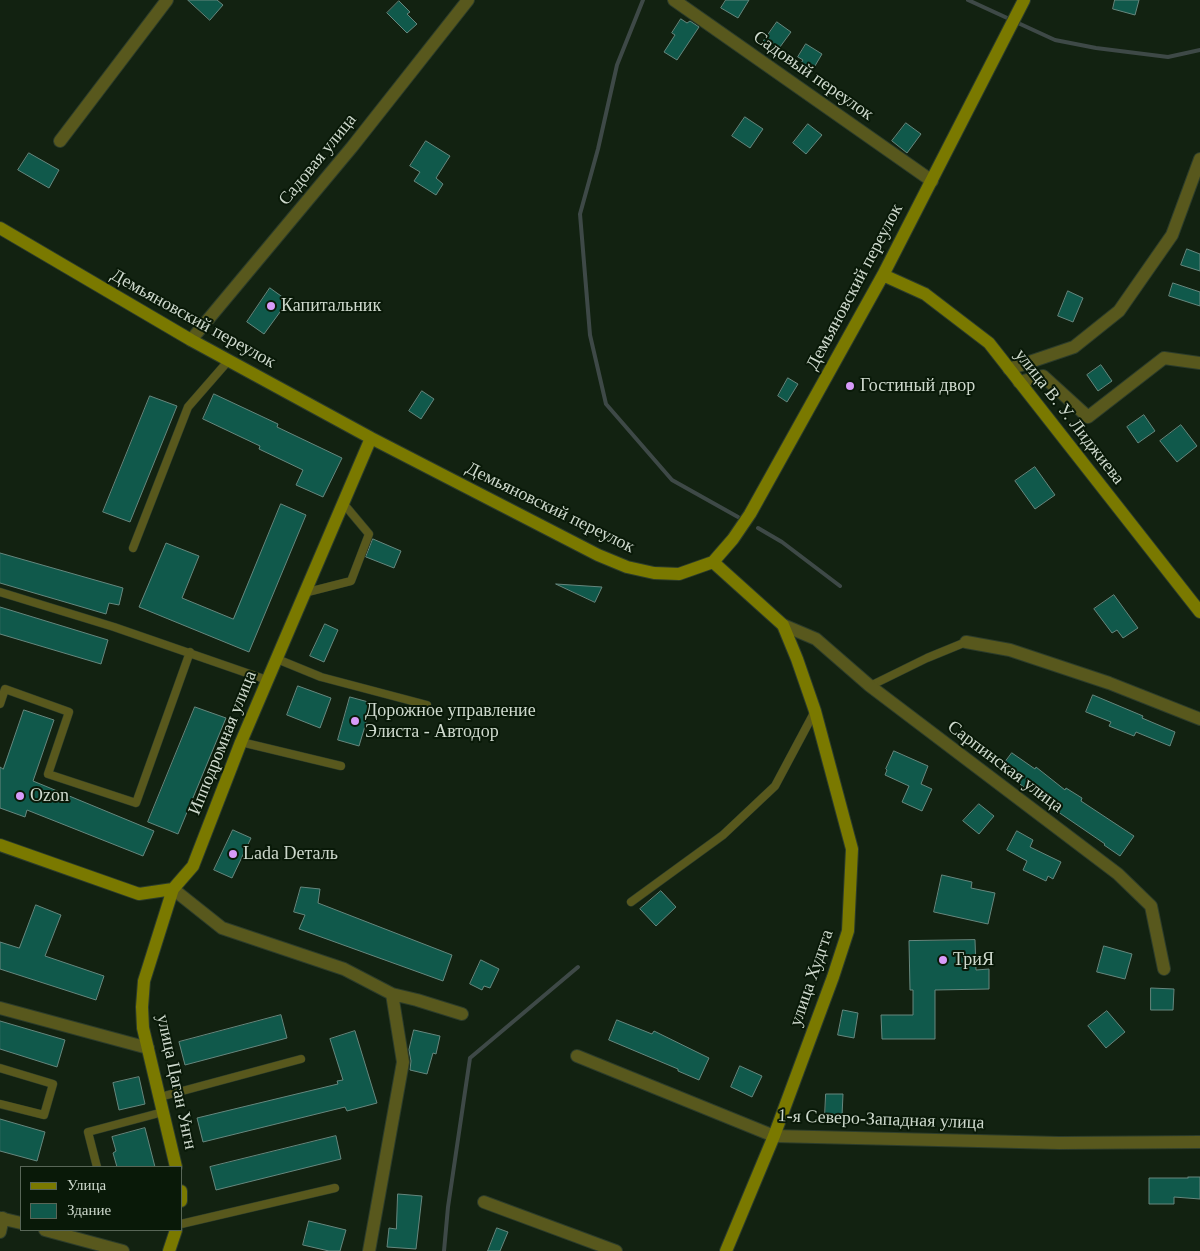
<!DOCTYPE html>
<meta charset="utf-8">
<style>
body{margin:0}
#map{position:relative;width:1200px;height:1251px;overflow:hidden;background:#122211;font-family:"Times New Roman",serif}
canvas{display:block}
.legend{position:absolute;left:20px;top:1166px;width:162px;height:65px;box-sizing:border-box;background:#091908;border:1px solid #586657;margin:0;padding:6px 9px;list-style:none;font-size:15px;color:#ced9cd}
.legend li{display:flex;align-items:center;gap:10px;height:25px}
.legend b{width:25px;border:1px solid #586657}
</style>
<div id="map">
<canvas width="1200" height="1251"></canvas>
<ul class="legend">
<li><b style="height:6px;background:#7a7900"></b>Улица</li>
<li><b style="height:14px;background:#10594b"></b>Здание</li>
</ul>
</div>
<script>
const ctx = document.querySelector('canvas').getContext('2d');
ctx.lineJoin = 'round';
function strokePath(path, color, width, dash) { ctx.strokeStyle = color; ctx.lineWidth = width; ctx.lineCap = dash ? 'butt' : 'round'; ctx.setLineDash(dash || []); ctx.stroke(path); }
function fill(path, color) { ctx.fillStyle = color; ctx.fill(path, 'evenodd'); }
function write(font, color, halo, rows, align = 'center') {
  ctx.font = font + ' "Times New Roman",serif'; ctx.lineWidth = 4; ctx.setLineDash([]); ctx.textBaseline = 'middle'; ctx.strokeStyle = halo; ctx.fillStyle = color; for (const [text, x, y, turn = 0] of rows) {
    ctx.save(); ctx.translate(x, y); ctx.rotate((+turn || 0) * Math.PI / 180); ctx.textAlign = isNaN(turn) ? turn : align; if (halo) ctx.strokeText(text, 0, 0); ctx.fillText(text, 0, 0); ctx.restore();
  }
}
const stream = new Path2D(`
 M643,0L617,65L598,149L580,214L590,335L606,404L672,480L738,517
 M968,0L1055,40L1096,48L1168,57L1200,50
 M758,528L782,542L840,586
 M444,1251L448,1207L470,1058L578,967`);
const building = new Path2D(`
 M188,0H217L223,5L210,20Z
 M726,0H749L738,18L721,8Z
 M1115,0H1139L1135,15L1113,9Z
 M399,1L410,12L407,14L417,24L407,33L387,13Z
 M681,19L687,23L690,21L699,27L677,60L664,52L675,35L672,33Z
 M777,22L791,32L777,51L763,42Z
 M806,44L822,54L809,76L797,69L803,60L798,57Z
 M745,117L763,129L750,148L732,136Z
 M906,123L921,134L907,153L892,141Z
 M808,124L822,135L806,154L793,143Z
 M426,141L450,156L436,178L443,184L436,195L414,181L420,172L410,166Z
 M29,153L59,170L49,188L18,170Z
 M1187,249L1200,254V271L1181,265Z
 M1173,283L1200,292V306L1169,296Z
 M270,288L288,301L264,334L247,322Z
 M1068,291L1083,298L1073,322L1058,316Z
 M1101,365L1112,381L1098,391L1087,375Z
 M788,378L798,384L787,402L778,396Z
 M422,391L434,399L421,419L409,411Z
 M214,394L278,424L277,427L342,458L323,497L296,485L303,470L259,449L260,446L203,419Z
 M150,396L177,406L130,522L103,512Z
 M1144,415L1155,431L1138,443L1127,427Z
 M1181,425L1197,446L1177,462L1160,441Z
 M1035,467L1055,495L1035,509L1015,481Z
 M281,504L306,515L249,652L139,607L166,543L199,556L182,598L233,619Z
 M373,539L401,551L394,568L366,557Z
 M0,553L123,588L119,605L109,603L106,614L0,583Z
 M556,584L602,587L595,602Z
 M1114,595L1138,628L1123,638L1117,630L1112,633L1094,609Z
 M0,607L108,640L101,664L0,634Z
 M325,624L338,630L324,662L310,656Z
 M298,686L331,698L320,728L287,715Z
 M1093,695L1143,716L1142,718L1175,732L1170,746L1136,732L1134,736L1109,726L1111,722L1086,712Z
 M350,697L372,703L359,746L338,740Z
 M195,707L226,718L178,834L148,822Z
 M24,710L54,720L33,781L154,831L143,856L27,810L25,817L0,808V767L3,769Z
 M894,751L928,766L921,784L932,789L922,811L902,802L909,786L885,775L887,770L886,769Z
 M1012,753L1035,769L1036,767L1065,790L1066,788L1082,798L1081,801L1134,836L1120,856L1104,845L1105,844L1045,803L1000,769Z
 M979,804L994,816L979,834L963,821Z
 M233,830L251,838L232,878L214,870Z
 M1017,831L1033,840L1030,847L1061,862L1053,879L1048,876L1046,881L1023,870L1027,861L1007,850Z
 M942,875L972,882L971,888L995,893L988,924L934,912Z
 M301,887L320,889L318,903L452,955L443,981L299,929L305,915L294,912Z
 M661,891L676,907L656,926L640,909Z
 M36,905L61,915L45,956L104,976L96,1000L0,969V942L19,948Z
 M975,940L976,970L989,969V989L935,990V1039H882L881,1015H913V990H910L909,941Z
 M1104,946L1132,954L1125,979L1097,972Z
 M481,960L499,969L490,988L484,986L482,990L470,984Z
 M1151,988L1174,989L1173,1010H1151Z
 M843,1010L858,1013L854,1038L838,1035Z
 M1107,1011L1125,1032L1106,1048L1088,1026Z
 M281,1015L287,1038L185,1065L179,1042Z
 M617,1020L652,1034L654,1031L709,1058L699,1080L678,1071V1069L609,1040Z
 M0,1021L65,1040L57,1067L0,1049Z
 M414,1030L440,1036L436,1054L433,1053L427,1074L410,1070L411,1061L409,1050Z
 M355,1031L377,1103L347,1111L345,1107L203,1142L197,1118L338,1084L337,1081L343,1080L330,1039Z
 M740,1066L762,1076L752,1097L731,1087Z
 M139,1077L145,1104L119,1110L113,1083Z
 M826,1094H843L842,1116H825Z
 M0,1119L45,1132L37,1161L0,1151Z
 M145,1128L155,1167H117L113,1153L116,1151L112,1137Z
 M336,1136L341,1159L216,1190L210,1167Z
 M1188,1177H1200V1199L1174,1197V1204H1149V1178H1188Z
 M398,1194L422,1196L416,1249L387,1247L389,1228L396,1229Z
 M309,1221L346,1230L340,1251H329L303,1245Z
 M497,1228L508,1232L500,1251H488Z`);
const lane = new Path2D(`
 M133,548L188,407L229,360
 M0,592L114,627L267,680
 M304,593L351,581L369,534L343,503
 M277,659L321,677L427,705
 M870,686L927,658L966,642
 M0,704L5,689L69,712L48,774L136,803L190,652
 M241,742L341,766
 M631,902L723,835L775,786L815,711
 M0,1068L53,1084L44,1115L0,1104
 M160,1097L301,1059
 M97,1167L88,1132L163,1112
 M181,1224L335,1188`);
const street = new Path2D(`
 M674,0L932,181
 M60,141L167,0
 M191,340L352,147L468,0
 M1009,369L1074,347L1119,311L1172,235L1200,159
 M1019,382L1043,376L1088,417L1164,358L1200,363
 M783,625L816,639L870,686L1118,874L1151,906L1164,969
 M966,642L1010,650L1109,683L1200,719
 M173,889L222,928L344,969L392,994L403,1062L369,1251
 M392,994L417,1000L462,1014
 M0,1008L148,1048
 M577,1056L774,1136L1059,1143L1200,1142
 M484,1202L616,1251
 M0,1218L21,1223
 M45,1230L123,1251
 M0,1232L3,1218`);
const secondary = new Path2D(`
 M0,228L191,340L371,438L598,555L627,567L654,573L679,574L713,562L733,539L750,514L883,275L1024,0
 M883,275L925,294L989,343L1200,612
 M713,562L783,625L797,659L815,711L852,849L848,931L833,977L774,1136L726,1251
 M0,845L139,894L173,889L193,866L241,742L371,438
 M173,889L144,981L142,1007L143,1028L176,1167
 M181,1191V1201
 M169,1251L176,1230`);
const markers = [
 [271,306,5,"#d79bf9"],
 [850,386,5,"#d79bf9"],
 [355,721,5,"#d79bf9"],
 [20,796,5,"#d79bf9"],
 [233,854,5,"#d79bf9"],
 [943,960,5,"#d79bf9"]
];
const streetNames = [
 ["Садовый переулок",813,76,35],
 ["Садовая улица",318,160,-51],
 ["Демьяновский переулок",855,287,-62],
 ["Демьяновский переулок",193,319,29],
 ["улица В. У. Лиджиева",1069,417,52],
 ["Демьяновский переулок",550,508,26],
 ["Ипподромная улица",223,743,-68],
 ["Сарпинская улица",1005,767,37],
 ["улица Худгта",812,978,-71],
 ["улица Цаган Унгн",176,1082,78],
 ["1-я Северо-Западная улица",881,1120,2]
];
const poiNames = [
 ["Капитальник",281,306],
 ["Гостиный двор",860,386],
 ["Дорожное управление",365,711],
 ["Элиста - Автодор",365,732],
 ["Ozon",30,796],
 ["Lada Dеталь",243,854],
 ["ТриЯ",953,960]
];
strokePath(stream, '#3e4947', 4);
fill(building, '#10594b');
strokePath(building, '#66877e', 1);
strokePath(lane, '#2c3c2b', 9);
strokePath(street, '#2c3c2b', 14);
strokePath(secondary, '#2c3c2b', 14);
strokePath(lane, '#58581d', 8);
strokePath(street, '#58581d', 12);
strokePath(secondary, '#7a7900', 12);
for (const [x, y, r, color] of markers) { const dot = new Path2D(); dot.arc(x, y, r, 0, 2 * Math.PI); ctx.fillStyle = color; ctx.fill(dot); strokePath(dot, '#091908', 2); }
write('18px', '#ced9cd', '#091908', streetNames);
write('18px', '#ced9cd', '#091908', poiNames, 'left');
</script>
